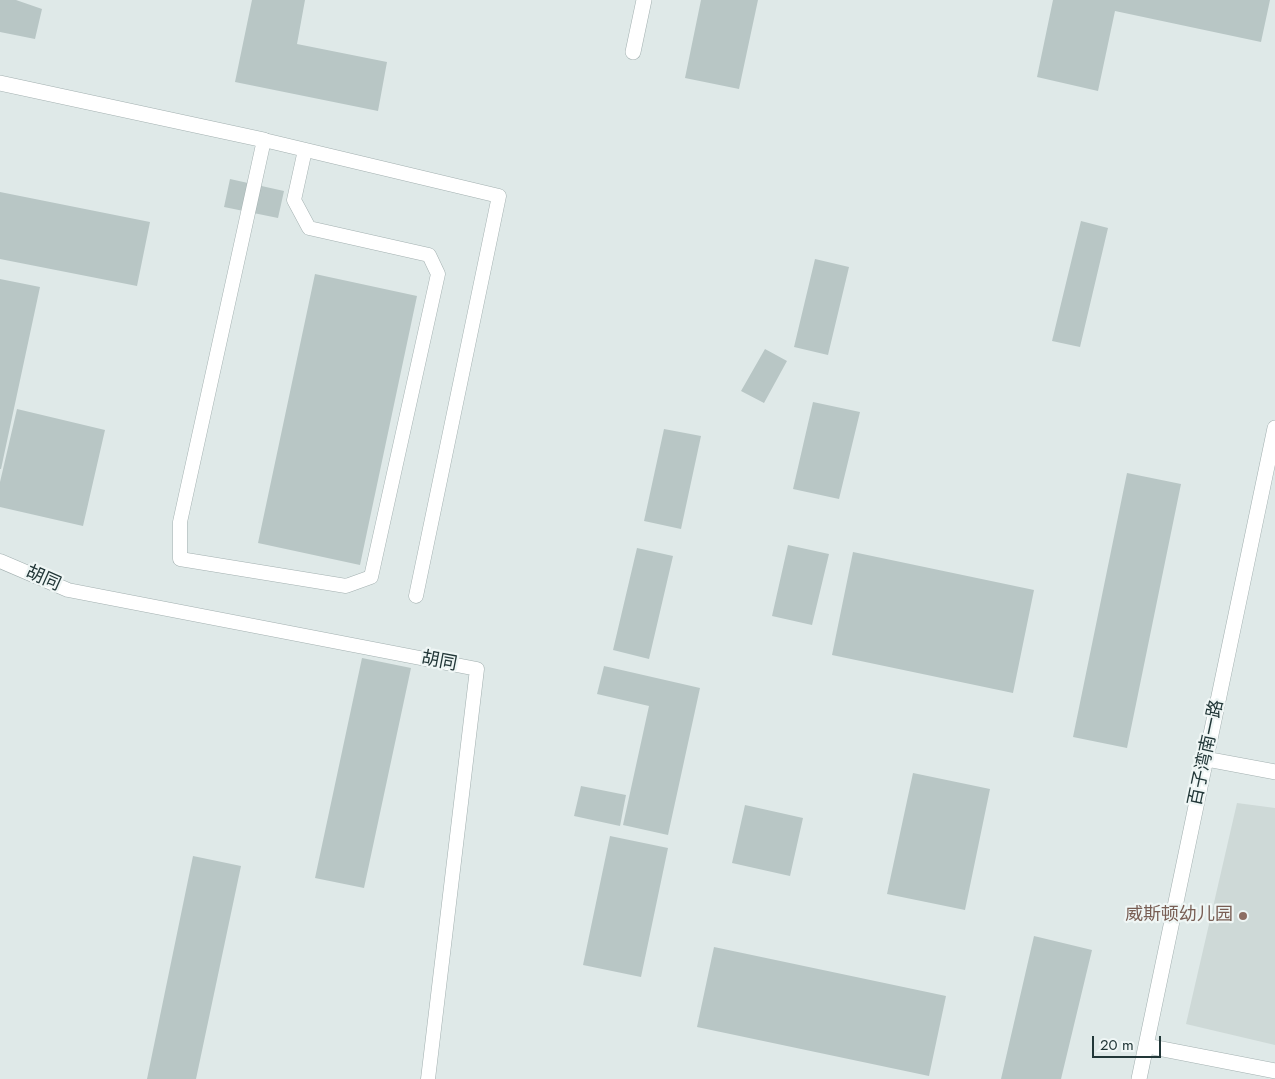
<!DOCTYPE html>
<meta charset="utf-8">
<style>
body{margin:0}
#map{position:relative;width:1275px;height:1079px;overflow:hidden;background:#dfe9e8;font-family:Jost,sans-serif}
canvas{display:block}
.scale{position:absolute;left:1092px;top:1036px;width:69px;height:22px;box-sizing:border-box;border:2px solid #223738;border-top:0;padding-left:6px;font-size:15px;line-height:18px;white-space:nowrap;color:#223738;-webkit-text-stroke:4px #eff6f5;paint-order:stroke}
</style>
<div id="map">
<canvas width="1275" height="1079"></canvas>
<div class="scale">20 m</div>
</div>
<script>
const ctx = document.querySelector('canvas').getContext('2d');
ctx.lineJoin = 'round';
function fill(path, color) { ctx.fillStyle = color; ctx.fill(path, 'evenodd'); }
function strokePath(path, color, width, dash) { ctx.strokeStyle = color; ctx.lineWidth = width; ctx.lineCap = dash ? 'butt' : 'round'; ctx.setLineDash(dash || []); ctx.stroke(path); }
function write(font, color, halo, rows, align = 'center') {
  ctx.font = font + ' Jost,"Noto Sans SC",sans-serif'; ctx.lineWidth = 4.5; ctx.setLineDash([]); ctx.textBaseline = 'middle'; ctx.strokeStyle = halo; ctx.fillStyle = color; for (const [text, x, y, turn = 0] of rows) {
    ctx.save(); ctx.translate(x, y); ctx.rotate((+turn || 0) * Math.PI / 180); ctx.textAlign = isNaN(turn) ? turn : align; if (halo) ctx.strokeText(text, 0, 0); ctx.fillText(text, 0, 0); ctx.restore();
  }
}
const built = new Path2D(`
 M1237,803L1275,808V1045L1186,1024Z`);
const building = new Path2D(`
 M0,0H16L42,9L35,39L0,32Z
 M252,0H305L297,44L387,62L378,111L235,82Z
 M701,0H758L739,89L685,78Z
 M1053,0H1270L1261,42L1115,11L1098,91L1037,77Z
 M230,179L284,191L278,218L224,207Z
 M0,192L150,222L137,286L0,259Z
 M1081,221L1108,228L1080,347L1052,341Z
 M815,259L849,267L828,355L794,347Z
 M315,274L417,296L360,565L258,543Z
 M0,279L40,287L1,469H0Z
 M765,349L787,361L764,403L741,391Z
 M813,402L860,412L839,499L793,489Z
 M17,409L105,430L83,526L0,507V482Z
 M664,429L701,436L681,529L644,521Z
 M1127,473L1181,484L1127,748L1073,737Z
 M788,545L829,554L812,625L772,616Z
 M637,548L673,556L649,659L613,650Z
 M853,552L1034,590L1013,693L832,655Z
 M362,658L411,668L364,888L315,878Z
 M604,666L700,688L668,835L623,825L649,706L597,694Z
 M913,773L990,789L965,910L887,894Z
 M581,786L626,795L620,826L574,816Z
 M745,805L803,818L790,876L732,863Z
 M610,836L668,848L641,977L583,965Z
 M193,856L241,866L196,1079H147Z
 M1034,936L1092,950L1061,1079H1001Z
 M714,947L946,996L929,1076L697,1027Z`);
const service = new Path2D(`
 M305,150L294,200L309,228L429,255L438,274L371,577L346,586L180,559V522L264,140L499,196L416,596
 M0,561L68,590L477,669L428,1079`);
const minor = new Path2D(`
 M633,52L644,0
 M0,83L264,140
 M1206,759L1275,772
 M1147,1046L1275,1071
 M1139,1079L1275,428`);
const markers = [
 [1243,916,5,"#8d6e63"]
];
const streetNames = [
 ["胡同",43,579,24],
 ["胡同",439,662,11],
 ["百子湾南一路",1207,753,-78]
];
const educationNames = [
 ["威斯顿幼儿园",1233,916]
];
fill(built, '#ced9d7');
fill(building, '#b8c6c5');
strokePath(service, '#a3b0b0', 15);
strokePath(minor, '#a3b0b0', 16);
strokePath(service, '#fff', 14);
strokePath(minor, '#fff', 15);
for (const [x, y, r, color] of markers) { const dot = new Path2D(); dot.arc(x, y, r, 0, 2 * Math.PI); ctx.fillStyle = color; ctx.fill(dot); strokePath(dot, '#eff6f5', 2); }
write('18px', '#223738', '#eff6f5', streetNames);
write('18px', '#785e54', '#eff6f5', educationNames, 'right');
</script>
